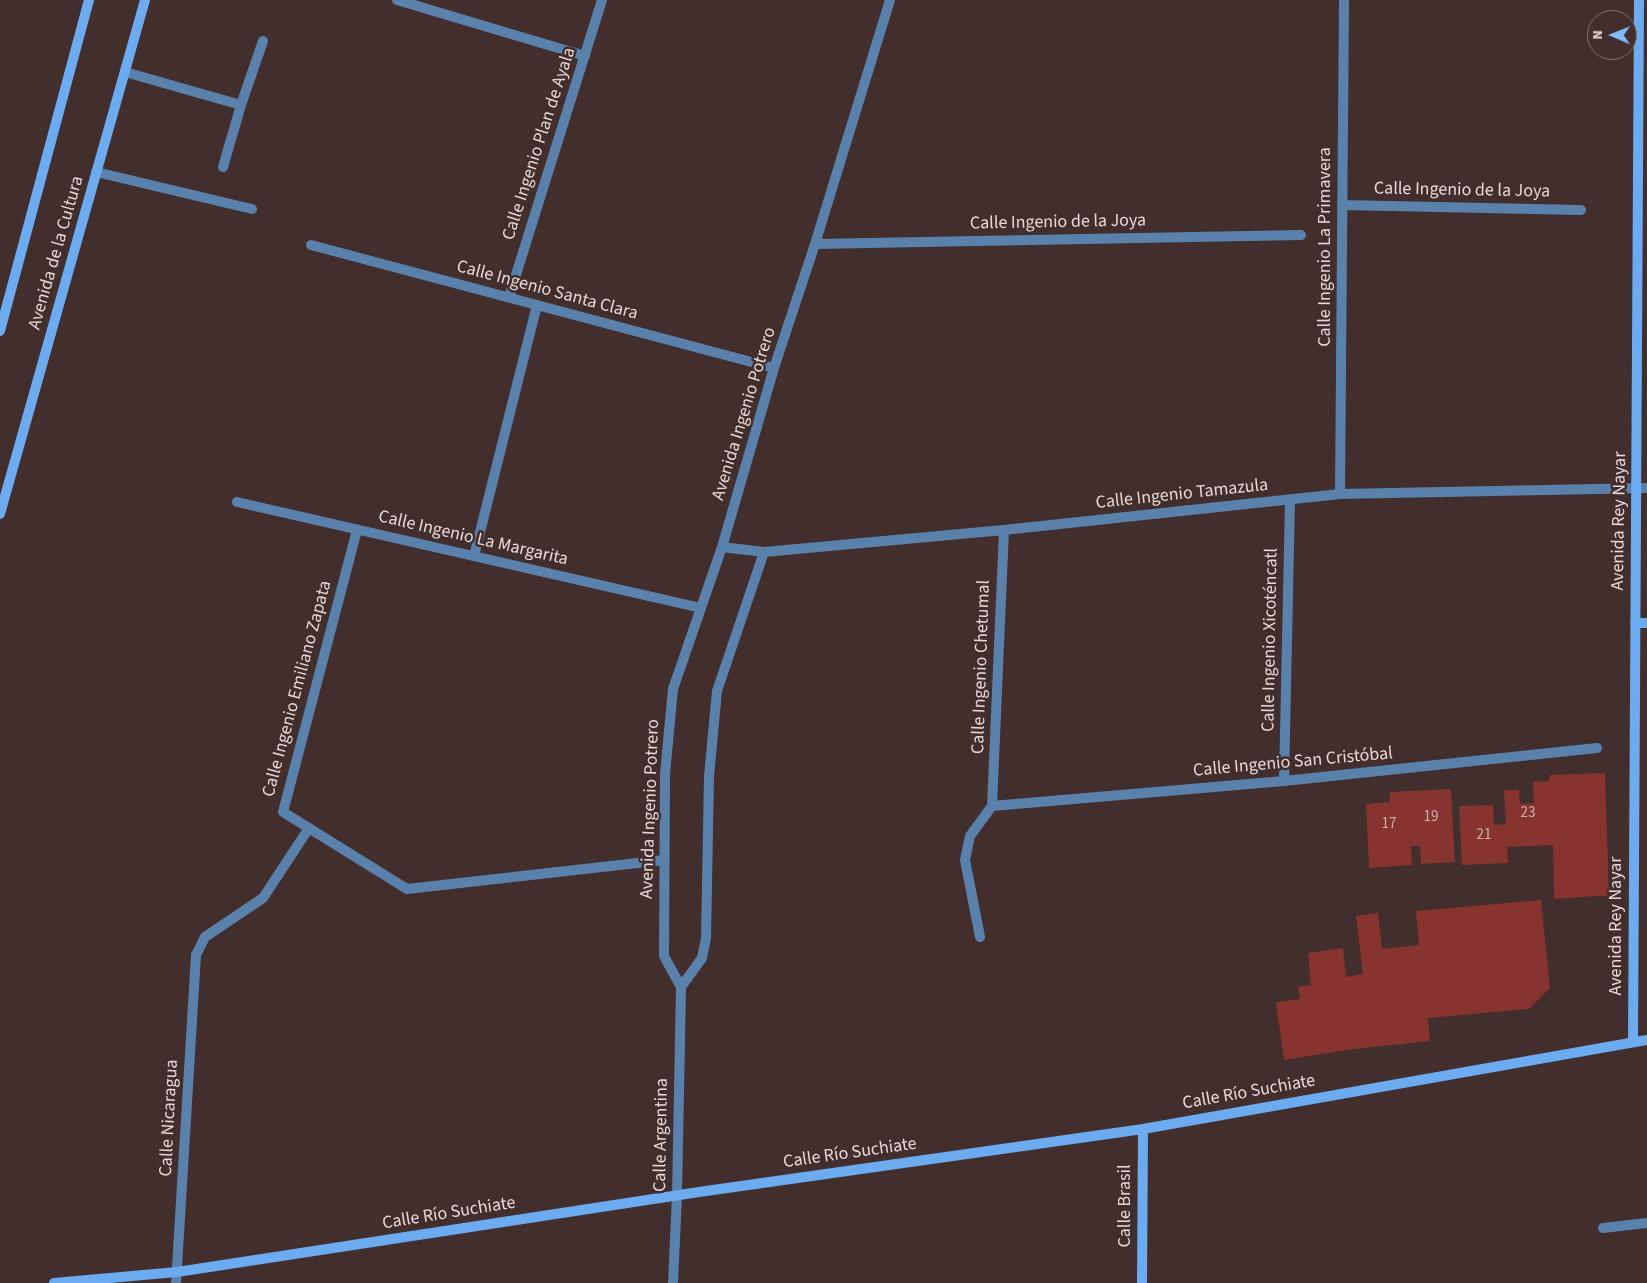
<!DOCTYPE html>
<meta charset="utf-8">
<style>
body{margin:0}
#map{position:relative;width:1647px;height:1283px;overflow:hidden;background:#422e2c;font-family:"Source Sans 3",sans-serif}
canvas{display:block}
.north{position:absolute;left:1587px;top:10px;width:50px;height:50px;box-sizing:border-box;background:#422e2c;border:1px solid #837270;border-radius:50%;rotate:271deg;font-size:14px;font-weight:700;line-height:20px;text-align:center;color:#e5d8d6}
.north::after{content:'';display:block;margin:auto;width:18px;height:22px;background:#83bcfb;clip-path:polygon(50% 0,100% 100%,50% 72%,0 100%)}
</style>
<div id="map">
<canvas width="1647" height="1283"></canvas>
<div class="north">N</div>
</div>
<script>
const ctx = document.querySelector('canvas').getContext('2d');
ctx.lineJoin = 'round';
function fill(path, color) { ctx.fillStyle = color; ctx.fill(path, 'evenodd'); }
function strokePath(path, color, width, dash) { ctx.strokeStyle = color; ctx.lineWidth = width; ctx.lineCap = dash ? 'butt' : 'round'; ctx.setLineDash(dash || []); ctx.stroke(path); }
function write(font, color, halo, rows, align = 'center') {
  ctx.font = font + ' "Source Sans 3",sans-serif'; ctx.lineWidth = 5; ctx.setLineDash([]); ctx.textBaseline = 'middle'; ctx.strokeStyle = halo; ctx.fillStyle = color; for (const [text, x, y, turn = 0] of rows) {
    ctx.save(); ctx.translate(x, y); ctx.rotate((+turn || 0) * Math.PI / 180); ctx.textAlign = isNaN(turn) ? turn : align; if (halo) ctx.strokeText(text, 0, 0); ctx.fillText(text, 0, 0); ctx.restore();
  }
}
const building = new Path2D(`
 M1605,773L1609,896H1596L1554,899L1553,845L1507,847L1508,863L1462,865L1459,806L1493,805L1494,825L1506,824L1504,790H1519L1520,804L1534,803L1533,782L1549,781L1550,775Z
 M1451,789L1455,862L1421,864L1420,846H1411L1412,865L1369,868L1366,804L1390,802V792Z
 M1541,900L1550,988L1529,1009L1428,1018L1430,1041L1354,1049L1284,1060L1276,1002L1300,999L1298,987L1311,985L1308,953L1343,948L1346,977L1363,974L1356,916L1378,913L1382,949L1419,945L1416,911Z`);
const service = new Path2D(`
 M125,72L241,105L223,167
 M241,105L263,41
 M96,172L252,209
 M980,937L965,860L970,836L992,806
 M1603,1228L1647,1223`);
const pedestrian = new Path2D(`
 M474,556L537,305
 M196,955L205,937L263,898L309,828`);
const minor = new Path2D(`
 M397,0L585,56
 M1342,205L1581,210
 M815,244L1301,235
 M311,245L774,368
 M509,297L602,0
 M1340,494L1344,0
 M237,502L701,608
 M357,530L283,812L407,889L664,860
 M1004,530L992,806L1284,781L1597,748
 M722,547L764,552L1004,530L1340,494L1647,488
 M1284,781L1290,500
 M681,987L702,958L706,938L709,776L717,691L764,552
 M176,1283L196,955
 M673,1283L677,1196L681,987L664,956L665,774L673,689L722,547L774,368L815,244L890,0`);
const secondary = new Path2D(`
 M0,331L89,0
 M0,514L145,0
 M1635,623H1647
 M1633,1042L1639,0
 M54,1283L177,1272L699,1192L1143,1129L1647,1040
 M1142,1283L1143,1129`);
const numberNames = [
 ["23",1528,814],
 ["19",1431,818],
 ["17",1389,825],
 ["21",1484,836]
];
const streetNames = [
 ["Calle Ingenio Plan de Ayala",540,144,-72],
 ["Calle Ingenio de la Joya",1462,191,1],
 ["Calle Ingenio de la Joya",1058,223,-1],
 ["Calle Ingenio La Primavera",1326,247,-90],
 ["Avenida de la Cultura",57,253,-74],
 ["Calle Ingenio Santa Clara",547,291,15],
 ["Avenida Ingenio Potrero",745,414,-73],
 ["Calle Ingenio Tamazula",1182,495,-6],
 ["Avenida Rey Nayar",1620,521,-89],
 ["Calle Ingenio La Margarita",473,539,13],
 ["Calle Ingenio Xicoténcatl",1271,640,-89],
 ["Calle Ingenio Chetumal",982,667,-88],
 ["Calle Ingenio Emiliano Zapata",298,689,-75],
 ["Calle Ingenio San Cristóbal",1293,763,-5],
 ["Avenida Ingenio Potrero",651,809,-88],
 ["Avenida Rey Nayar",1617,926,-90],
 ["Calle Río Suchiate",1249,1093,-10],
 ["Calle Nicaragua",170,1118,-87],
 ["Calle Argentina",662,1135,-89],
 ["Calle Río Suchiate",850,1154,-8],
 ["Calle Brasil",1126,1206,-90],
 ["Calle Río Suchiate",449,1214,-9]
];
fill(building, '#873330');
strokePath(service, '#5a81ac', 10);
strokePath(pedestrian, '#5a81ac', 10);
strokePath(minor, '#5a81ac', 10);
strokePath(secondary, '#6cabf0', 10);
write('15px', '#ceafac', null, numberNames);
write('18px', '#e5d8d6', '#422e2c', streetNames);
</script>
